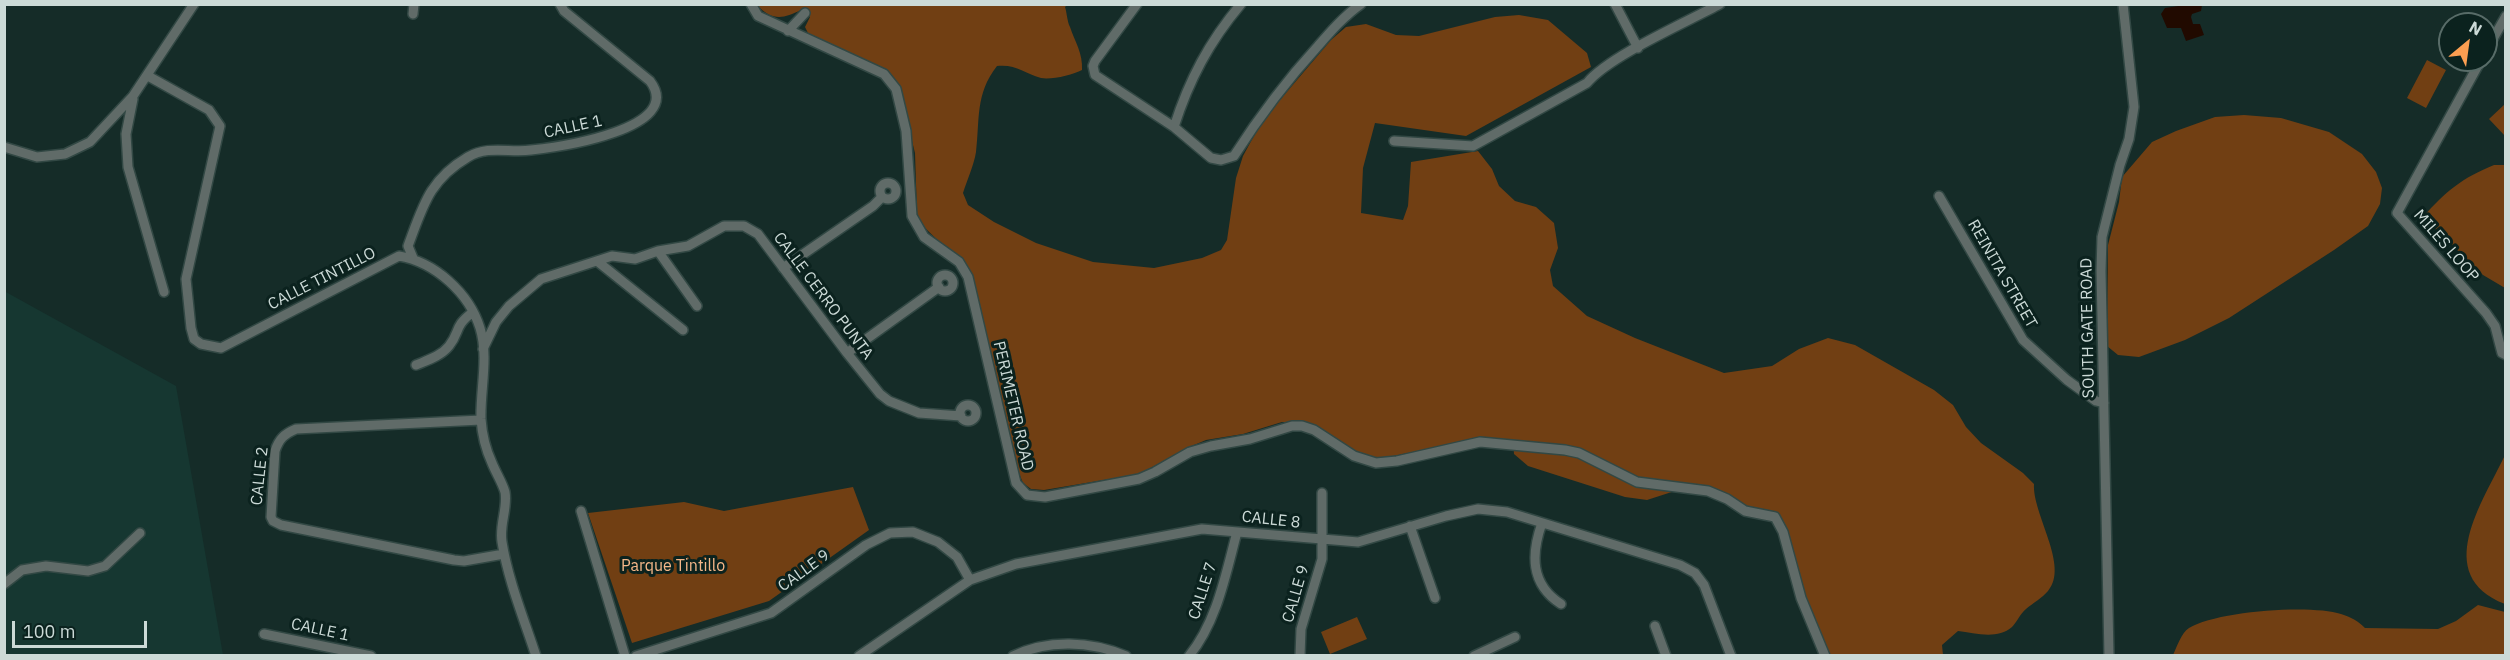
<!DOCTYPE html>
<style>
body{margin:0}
#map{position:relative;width:2510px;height:660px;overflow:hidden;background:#152c28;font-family:"IBM Plex Sans",sans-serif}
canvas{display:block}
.frame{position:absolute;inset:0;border:6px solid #ccdad7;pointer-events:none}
.north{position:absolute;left:2438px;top:12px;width:60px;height:60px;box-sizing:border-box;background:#0b221e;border:2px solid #586c68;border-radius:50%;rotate:29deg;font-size:16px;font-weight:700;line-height:24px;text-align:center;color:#ccdad7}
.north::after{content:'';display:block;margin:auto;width:21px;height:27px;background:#fb9e51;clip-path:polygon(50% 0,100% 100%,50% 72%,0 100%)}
.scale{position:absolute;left:12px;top:621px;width:135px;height:27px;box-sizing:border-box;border:3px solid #ccdad7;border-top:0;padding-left:8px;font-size:18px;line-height:21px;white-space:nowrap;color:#ccdad7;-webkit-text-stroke:4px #0b221e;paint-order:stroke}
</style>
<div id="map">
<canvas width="2510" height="660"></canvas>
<div class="frame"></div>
<div class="north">N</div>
<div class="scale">100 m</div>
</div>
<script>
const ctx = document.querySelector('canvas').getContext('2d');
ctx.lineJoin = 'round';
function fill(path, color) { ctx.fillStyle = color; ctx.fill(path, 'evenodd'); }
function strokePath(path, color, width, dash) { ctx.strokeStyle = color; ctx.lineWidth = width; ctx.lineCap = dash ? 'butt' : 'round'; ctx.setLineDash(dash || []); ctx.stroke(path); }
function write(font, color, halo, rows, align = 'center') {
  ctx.font = font + ' "IBM Plex Sans",sans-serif'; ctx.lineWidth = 6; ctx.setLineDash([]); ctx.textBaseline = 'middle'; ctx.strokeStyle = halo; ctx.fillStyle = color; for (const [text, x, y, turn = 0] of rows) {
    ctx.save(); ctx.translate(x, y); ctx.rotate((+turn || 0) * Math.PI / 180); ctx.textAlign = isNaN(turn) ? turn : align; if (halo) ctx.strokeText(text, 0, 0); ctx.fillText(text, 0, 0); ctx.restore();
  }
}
const built = new Path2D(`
 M4,291L176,386L223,655H5Z`);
const green = new Path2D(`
 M757,5H1067L1065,7C1067,13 1067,21 1070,27C1075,42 1083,53 1082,70C1073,75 1051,80 1041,78C1024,73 1016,64 997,66C975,94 980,120 976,152C974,165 967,180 963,193L968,205L994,222L1036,243L1093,262L1154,268L1202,258L1221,250L1227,240L1236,178L1243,156L1262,121L1331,40L1346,27L1366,24L1396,35L1419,36L1495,17L1519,15L1548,20L1587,53L1591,67L1466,136L1375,123L1363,168L1361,213L1403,220L1408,206L1411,162L1478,151L1492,169L1499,186L1515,201L1536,207L1554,223L1558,248L1550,270L1553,286L1587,316L1635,338L1724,373L1772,366L1799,349L1828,338L1855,345L1934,390L1953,405L1966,427L1981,443L2023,473L2034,484C2032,514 2070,566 2048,591C2042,598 2033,603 2026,609C2020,614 2017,622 2012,627C1997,640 1975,633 1958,631L1942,645L1943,655H1830L1798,578L1788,530L1781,520L1705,494L1678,490L1647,500L1625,497L1528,466L1514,454L1513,440L1481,438L1374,460L1291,422H1282L1243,434L1206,440L1187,448L1140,474L1044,490L1031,489L1023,483L1014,461L972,274L921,224L917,214L915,153L902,101L880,74L811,39L805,27L810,17L801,10C783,19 772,21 757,5Z
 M2427,60L2446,70L2426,108L2407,98Z
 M2505,104V136L2489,119Z
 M2244,115L2281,118L2329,132L2362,154L2376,172L2382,188L2380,204L2368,226L2334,250L2229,318L2185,340L2139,357L2118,355L2107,346L2108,245L2119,202L2122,177L2152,142L2176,131L2215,117Z
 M2494,165H2505V288L2483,275L2423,217C2446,191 2462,178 2494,165Z
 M2505,455L2506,604H2505C2431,575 2483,502 2505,455Z
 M853,487L869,530L769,601L632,643L588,513L684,502L724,511Z
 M2478,605L2505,612V655H2173C2177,647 2181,633 2189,628C2216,611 2311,604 2341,614C2351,617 2358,621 2365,628L2438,629L2456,621Z
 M1357,617L1367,639L1330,654L1321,632Z`);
const water = new Path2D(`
 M2185,5H2202L2201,11L2192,14L2191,17L2193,24H2200L2204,35L2186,41L2181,28H2167L2161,14L2165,8Z`);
const street = new Path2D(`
 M751,4L758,16L884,74L896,89L906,131L912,216L924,237L959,262L968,277L1016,483L1027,495L1045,497L1139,479L1155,472L1190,452L1211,446L1250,439L1292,426H1302L1314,430L1354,456L1376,463L1397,461L1480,442L1565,450L1579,453L1637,482L1708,491L1727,499L1745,511L1775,517L1783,532L1801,598L1825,656
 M1137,4L1095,61L1093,66L1095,75L1174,127L1211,158L1221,160L1234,156C1259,117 1286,81 1318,46C1331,31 1344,16 1361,4
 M1615,4L1638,48
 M413,14L414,4
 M788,31L805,13
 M2486,51L2506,16
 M2481,60L2397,213L2486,313L2495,326L2502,353L2506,355
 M148,76L209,110L220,126L186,279L191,328L194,339L201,344L221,348L399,256C435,262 469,293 480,328C489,357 480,390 481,419C482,434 486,450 492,463C496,473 502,482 505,492C508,508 499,525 502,542C508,580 524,619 536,656
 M133,99L126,134L128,167L164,292
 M1174,127C1189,80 1209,42 1241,4
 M1394,141L1473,146L1587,83C1609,56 1687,22 1720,4
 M4,147L37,157L65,154L90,142L133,96L194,4
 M880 191a8 8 0 1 1 16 0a8 8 0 1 1-16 0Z
 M1939,196L2023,340L2067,380L2096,401L2104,403
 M658,251L697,306
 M413,258L408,246C423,206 429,180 468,157C488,145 510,153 531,150C559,147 686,129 650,81L564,11L560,4
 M597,261L683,330
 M783,268L873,206L882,197
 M937 283a8 8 0 1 1 16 0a8 8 0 1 1-16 0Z
 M483,349L496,322L509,306L541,279L612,256L635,259L658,251L688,246L724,226H744L758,234L847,353L880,394L889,401L919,413L961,416
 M847,353L939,287
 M416,365C428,360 441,356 449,346C461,331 453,327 473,312
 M960 413a8 8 0 1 1 16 0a8 8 0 1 1-16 0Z
 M481,420L296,429C284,434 279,439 275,451L271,517L273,521L281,525L454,560L464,561L504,554
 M581,511L625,656
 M1542,523C1531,554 1530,584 1561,604
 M1410,526L1435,598
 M4,584L22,570L46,566L88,571L105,566L140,533
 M1655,626L1666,656
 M264,634L371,656
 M636,656L771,613L866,545L890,533L913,532L938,542L957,557L970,580
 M859,656L970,580L1016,564L1202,529L1358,542L1446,516L1478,509L1507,512L1680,565L1695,573L1704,585L1731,656
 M1013,656C1048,639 1091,641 1126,656
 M1189,656C1217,622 1226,573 1237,532
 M1300,656L1301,629L1322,559V493
 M1474,656L1515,637
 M2109,656L2101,271L2102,237L2120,165L2129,139L2134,107L2123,4`);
const streetNames = [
 ["CALLE 1",573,127,-12],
 ["MILES LOOP",2446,246,49],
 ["REINITA STREET",2002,274,60],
 ["CALLE TINTILLO",322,279,-27],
 ["CALLE CERRO PUNTA",823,296,53],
 ["SOUTH GATE ROAD",2088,328,-91],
 ["PERIMETER ROAD",1013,406,77],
 ["CALLE 2",260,476,-84],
 ["CALLE 8",1271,520,6],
 ["CALLE 9",804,571,-36],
 ["CALLE 7",1203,591,-72],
 ["CALLE 9",1296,594,-74],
 ["CALLE 1",320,630,12]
];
const parkNames = [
 ["Parque Tintillo",673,566]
];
fill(built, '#163731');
fill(green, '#713f13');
fill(water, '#210a00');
strokePath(street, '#324844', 12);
strokePath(street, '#606b68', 9);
write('16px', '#ccdad7', '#0b221e', streetNames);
write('16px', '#f5b789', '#0b221e', parkNames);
</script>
